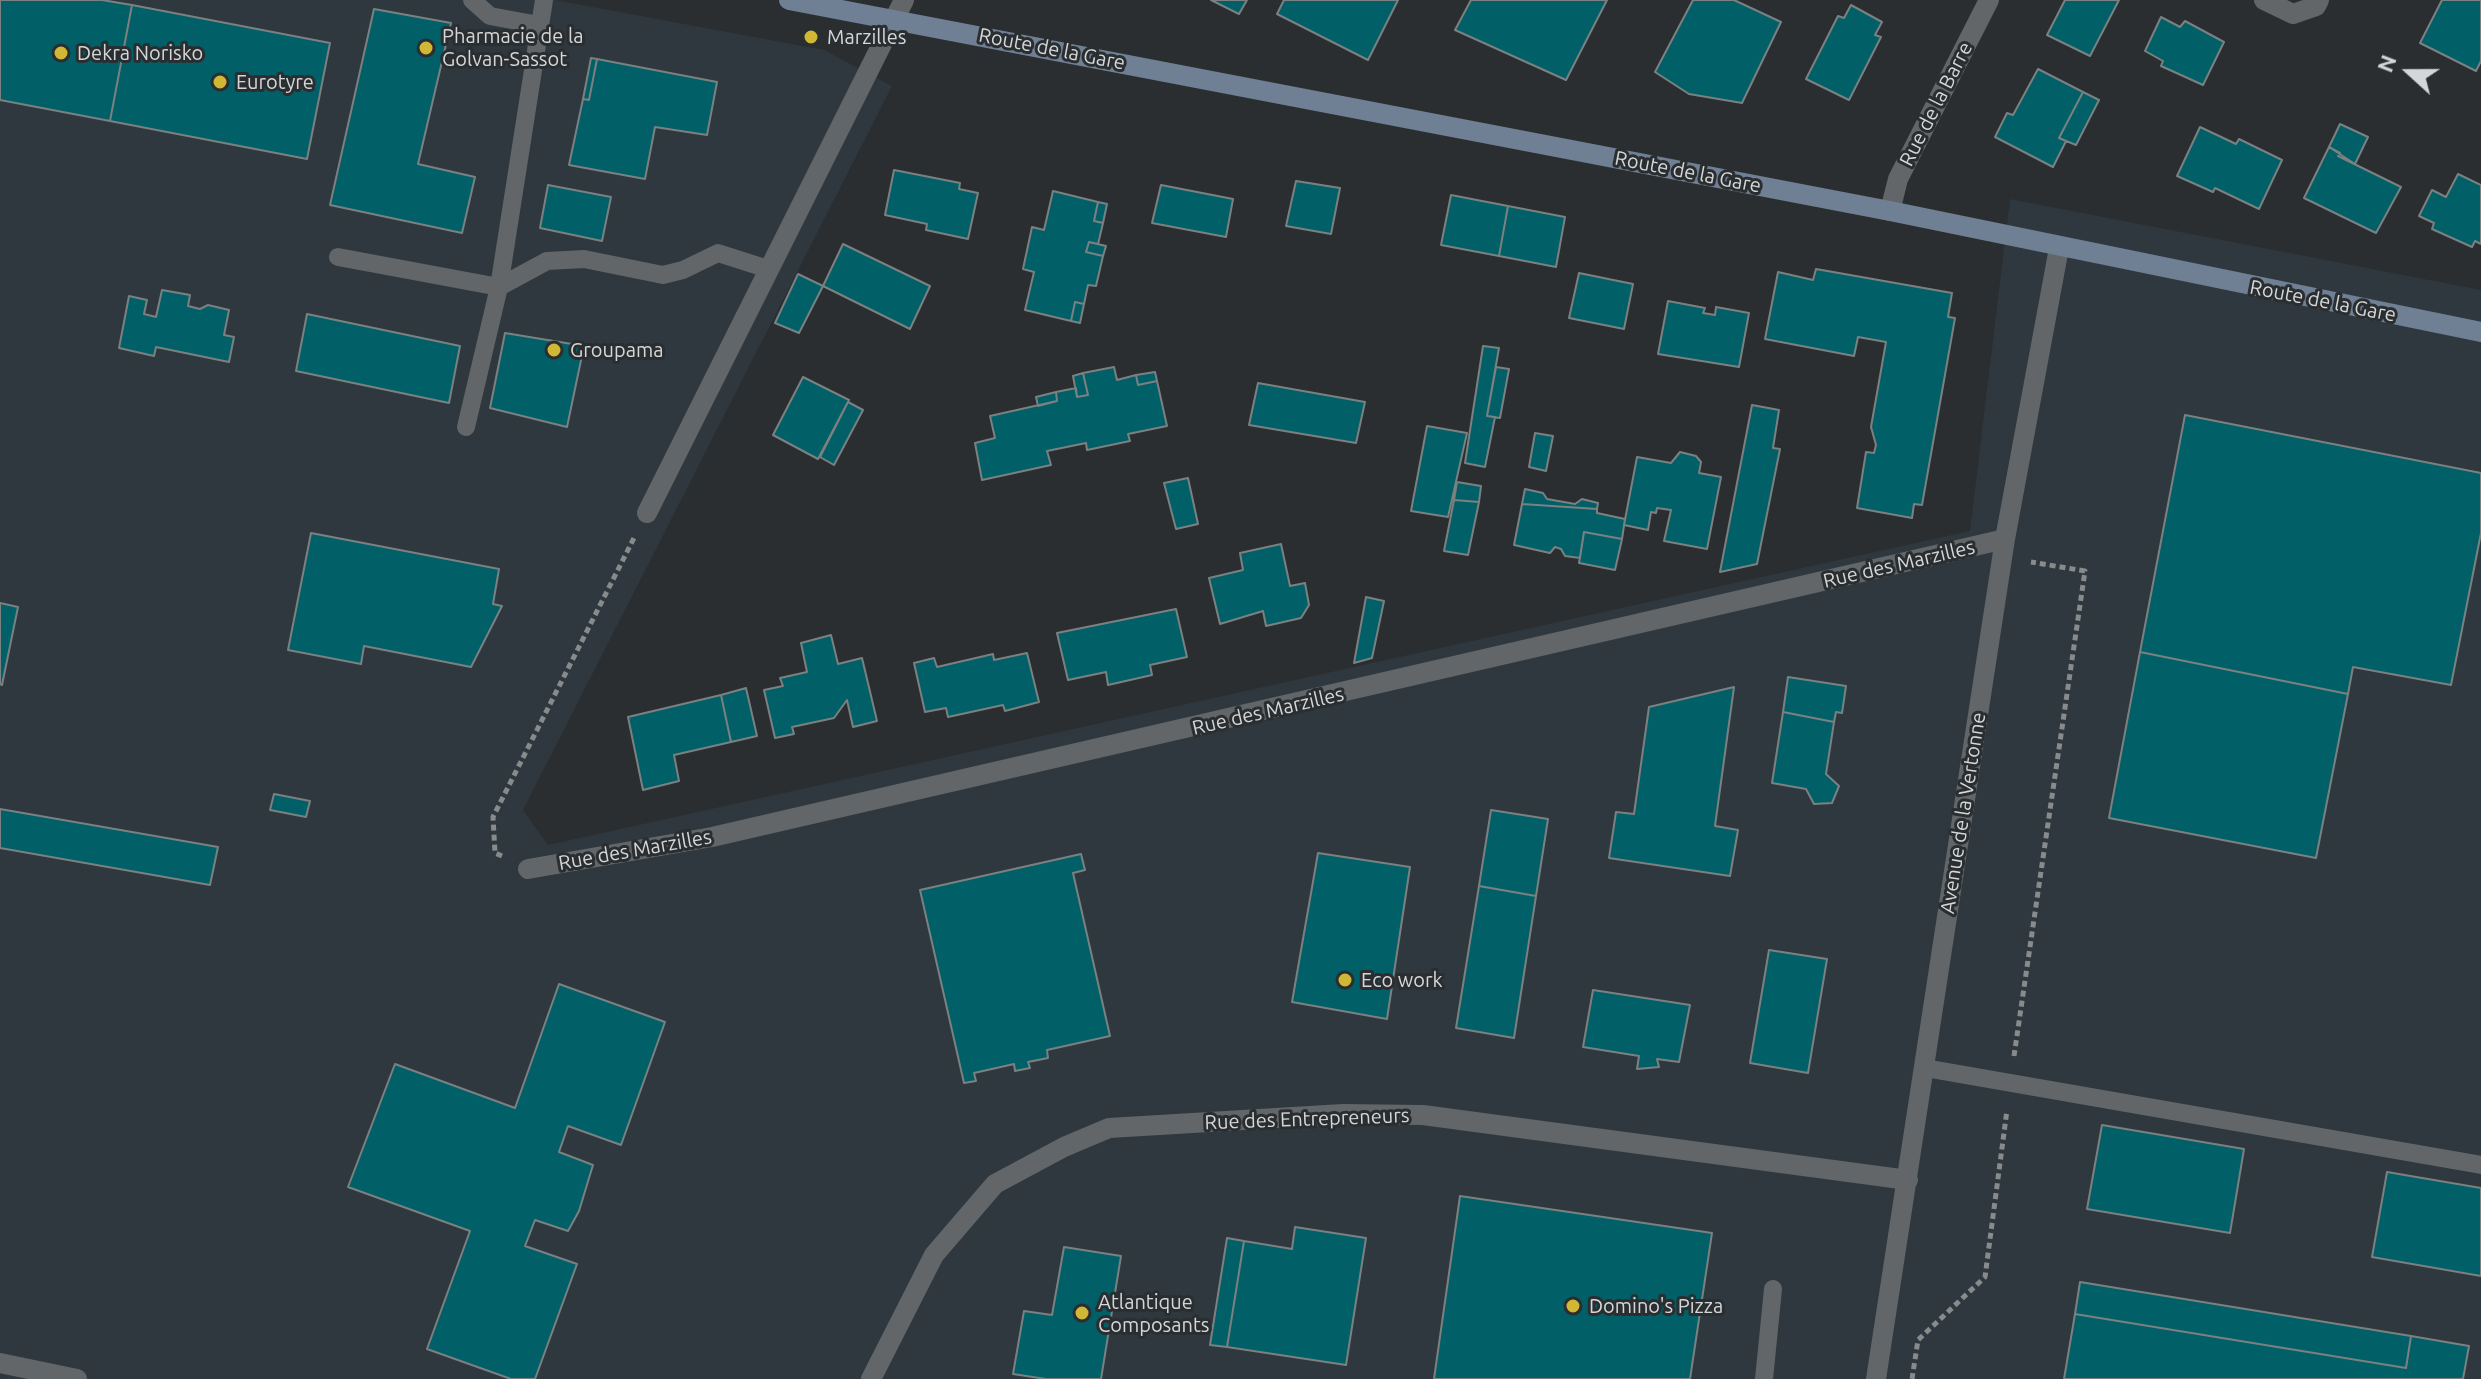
<!DOCTYPE html>
<style>
body{margin:0}
#map{position:relative;width:2481px;height:1379px;overflow:hidden;background:#2a2e30;font-family:Ubuntu,sans-serif}
canvas{display:block}
.north{position:absolute;left:2369px;top:32px;width:80px;height:80px;-webkit-text-stroke:6px #2a2e30;paint-order:stroke;rotate:291deg;font-size:22px;font-weight:700;line-height:32px;text-align:center;color:#d4d7d8}
.north::after{content:'';display:block;margin:auto;width:28px;height:36px;background:#d4d7d8;clip-path:polygon(50% 0,100% 100%,50% 72%,0 100%)}
</style>
<div id="map">
<canvas width="2481" height="1379"></canvas>
<div class="north">N</div>
</div>
<script>
const ctx = document.querySelector('canvas').getContext('2d');
ctx.lineJoin = 'round';
function fill(path, color) { ctx.fillStyle = color; ctx.fill(path, 'evenodd'); }
function strokePath(path, color, width, dash) { ctx.strokeStyle = color; ctx.lineWidth = width; ctx.lineCap = dash ? 'butt' : 'round'; ctx.setLineDash(dash || []); ctx.stroke(path); }
function write(font, color, halo, rows, align = 'center') {
  ctx.font = font + ' Ubuntu,sans-serif'; ctx.lineWidth = 6; ctx.setLineDash([]); ctx.textBaseline = 'middle'; ctx.strokeStyle = halo; ctx.fillStyle = color; for (const [text, x, y, turn = 0] of rows) {
    ctx.save(); ctx.translate(x, y); ctx.rotate((+turn || 0) * Math.PI / 180); ctx.textAlign = isNaN(turn) ? turn : align; if (halo) ctx.strokeText(text, 0, 0); ctx.fillText(text, 0, 0); ctx.restore();
  }
}
const built = new Path2D(`
 M0,0H555L824,50L892,86L523,810L548,845L1970,531L2010,199L2481,290V1379H0Z`);
const building = new Path2D(`
 M0,0H102L132,5L110,121L0,100Z
 M1211,0H1247L1239,14Z
 M1284,0H1398L1368,60L1277,14Z
 M1471,0H1607L1566,80L1455,30Z
 M1693,0H1734L1781,22L1742,103L1689,94L1655,72Z
 M2065,0H2119L2090,56L2047,35Z
 M2442,0H2481V61L2476,71L2420,43Z
 M132,5L330,43L307,159L110,121Z
 M1851,5L1882,22L1875,35L1881,37L1849,100L1806,79L1838,16L1844,18Z
 M374,9L451,23L418,164L475,177L462,233L330,205Z
 M2161,17L2180,27L2185,21L2224,42L2203,85L2161,66L2163,61L2145,51Z
 M591,58L597,59L589,100L583,99Z
 M597,59L717,82L707,135L655,127L645,179L569,165L583,99L589,100Z
 M2038,69L2083,92L2059,138L2066,141L2053,167L1995,137L2007,113L2013,115Z
 M2083,92L2099,100L2076,145L2059,138Z
 M2340,124L2368,137L2355,164L2329,147Z
 M2200,127L2236,144L2239,139L2282,160L2259,209L2215,188L2213,192L2177,176Z
 M2329,147L2340,153L2338,156L2401,187L2376,233L2304,198Z
 M894,170L960,183L959,189L978,193L968,239L926,230L927,224L885,215Z
 M2458,174L2481,185V244L2475,241L2472,247L2432,229L2434,223L2419,216L2432,190L2446,197Z
 M1296,181L1340,188L1331,234L1286,226Z
 M548,185L611,197L602,241L540,228Z
 M1161,185L1233,199L1226,237L1152,223Z
 M1053,191L1098,202L1094,221L1103,223L1098,244L1089,242L1086,252L1103,256L1096,286L1088,285L1084,304L1075,302L1071,321L1025,310L1034,272L1023,269L1032,227L1044,230Z
 M1451,195L1508,206L1499,256L1441,245Z
 M1098,202L1107,204L1103,223L1094,221Z
 M1508,206L1565,217L1556,267L1499,256Z
 M1089,242L1106,246L1103,256L1086,252Z
 M843,244L930,286L910,329L823,286Z
 M1816,269L1952,293L1948,317L1955,318L1922,505L1914,504L1912,518L1857,508L1866,452L1874,453L1876,445L1871,427L1886,342L1858,337L1854,356L1765,339L1778,272L1813,280Z
 M1579,273L1633,284L1624,329L1569,318Z
 M798,274L823,286L799,333L775,323Z
 M162,290L190,295L188,306L200,309L208,305L229,310L224,335L234,337L229,362L156,347L154,356L119,348L129,296L147,300L144,314L156,317Z
 M1668,301L1705,308L1703,313L1715,315L1716,307L1749,313L1739,367L1658,354Z
 M1075,302L1084,304L1080,323L1071,321Z
 M307,314L460,346L449,403L296,371Z
 M505,333L584,346L567,427L490,408Z
 M1483,346L1499,348L1487,416L1495,417L1485,467L1465,463Z
 M1114,367L1117,380L1136,375L1138,385L1157,381L1167,426L1128,434L1130,441L1087,450L1086,443L1047,451L1051,465L982,480L975,443L995,438L990,416L1057,401L1056,392L1076,388L1077,397L1088,395L1083,373Z
 M1496,367L1509,369L1500,418L1487,416Z
 M1155,372L1157,381L1138,385L1136,375Z
 M1083,373L1088,395L1077,397L1073,376Z
 M803,377L849,400L818,459L773,435Z
 M1258,383L1365,402L1356,443L1249,425Z
 M1056,392L1057,401L1038,406L1036,397Z
 M848,402L863,410L834,465L820,457Z
 M1752,405L1779,410L1773,448L1780,449L1757,564L1720,572Z
 M2185,415L2481,473V533L2451,685L2353,667L2348,694L2140,652Z
 M1427,426L1467,433L1448,517L1411,511Z
 M1535,433L1553,436L1546,471L1529,467Z
 M1680,452L1696,456L1701,462L1699,473L1721,477L1707,549L1664,541L1671,510L1657,508L1656,513L1651,512L1648,530L1624,525L1637,457L1671,463Z
 M1188,478L1198,524L1176,529L1164,483Z
 M1457,482L1481,486L1479,502L1454,500Z
 M1525,489L1543,493L1547,499L1575,504L1582,499L1598,503L1597,509L1522,504Z
 M1454,500L1479,502L1468,555L1444,551Z
 M1522,504L1597,509V513L1625,519L1622,539L1584,532L1580,558L1565,556L1561,549L1555,547L1550,553L1514,545Z
 M1584,532L1622,539L1615,570L1579,563Z
 M311,533L499,569L493,604L502,606L471,667L364,646L361,664L288,650Z
 M1281,544L1290,586L1305,583L1309,605L1301,618L1266,626L1263,611L1220,624L1209,578L1243,570L1240,553Z
 M1366,597L1384,601L1372,658L1354,663Z
 M0,603L18,607L2,685L0,684Z
 M1176,609L1187,657L1150,665L1152,675L1108,685L1106,672L1068,680L1057,633Z
 M831,635L838,664L862,658L877,721L853,727L847,700L834,718L792,727L794,734L775,738L764,690L783,686L780,678L807,672L801,643Z
 M2140,652L2348,694L2316,858L2109,818Z
 M1027,653L1039,702L1005,711L1003,705L948,717L946,708L925,712L914,663L934,658L937,667L993,654L994,660Z
 M1788,677L1846,686L1842,713L1836,712L1834,722L1783,712Z
 M1734,687L1715,826L1738,830L1730,876L1609,858L1616,812L1634,814L1649,707Z
 M746,688L757,736L731,742L721,695Z
 M721,695L731,742L674,755L679,781L643,790L628,717Z
 M1783,712L1834,722L1826,774L1839,786L1832,803L1814,804L1806,789L1772,783Z
 M274,794L310,801L306,817L270,810Z
 M0,809L218,847L210,885L0,848Z
 M1491,810L1548,819L1536,896L1479,886Z
 M1318,853L1410,867L1387,1019L1292,1002Z
 M1081,854L1085,870L1073,873L1110,1036L1047,1050L1048,1058L1028,1062L1030,1068L1015,1071L1014,1064L974,1073L976,1081L964,1083L920,890Z
 M1479,886L1536,896L1514,1038L1456,1028Z
 M1769,950L1827,959L1808,1073L1750,1063Z
 M559,984L665,1022L621,1145L568,1126L559,1152L593,1165L579,1211L568,1231L535,1220L525,1246L577,1264L535,1379H511L427,1349L470,1231L348,1187L395,1064L515,1108Z
 M1593,990L1690,1005L1679,1062L1657,1059L1659,1067L1637,1069L1639,1056L1583,1047Z
 M2102,1125L2244,1149L2230,1233L2087,1209Z
 M2387,1172L2481,1188V1276L2372,1257Z
 M1460,1196L1712,1233L1690,1379H1434Z
 M1295,1227L1366,1238L1346,1365L1227,1347L1244,1241L1292,1249Z
 M1227,1238L1244,1241L1227,1347L1210,1345Z
 M1064,1247L1121,1256L1101,1379H1046L1013,1374L1024,1311L1052,1315Z
 M2080,1282L2411,1336L2406,1368L2075,1314Z
 M2075,1314L2406,1368L2411,1336L2469,1346L2463,1379H2064Z`);
const path = new Path2D(`
 M502,856L495,853L493,817L635,536
 M2014,1056L2085,571L2031,562
 M1912,1379L1918,1340L1985,1277L2007,1110`);
const lane = new Path2D(`
 M472,0L490,16L539,25
 M338,257L499,287L547,261L584,259L663,275L683,270L718,253L768,269
 M466,427L499,287L544,0
 M1925,1068L2481,1165
 M1764,1379L1773,1289`);
const street = new Path2D(`
 M2264,0L2293,14L2316,6L2319,0
 M1890,211L1898,179L1989,0
 M647,513L904,0
 M528,869L712,837L2005,539
 M0,1363L77,1379
 M871,1379L934,1255L995,1184L1064,1147L1109,1128L1343,1114L1423,1115L1908,1180
 M1876,1379L2005,539L2059,248`);
const secondary = new Path2D(`
 M789,0L1890,211L2481,332`);
const markers = [
 [811,37,8,"#d0b736"],
 [426,48,8,"#d0b736"],
 [61,53,8,"#d0b736"],
 [220,82,8,"#d0b736"],
 [554,350,8,"#d0b736"],
 [1345,980,8,"#d0b736"],
 [1573,1306,8,"#d0b736"],
 [1082,1313,8,"#d0b736"]
];
const poiNames = [
 ["Pharmacie de la",442,36],
 ["Golvan-Sassot",442,59],
 ["Marzilles",827,37],
 ["Dekra Norisko",77,53],
 ["Eurotyre",236,82],
 ["Groupama",570,350],
 ["Eco work",1361,980],
 ["Atlantique",1098,1302],
 ["Composants",1098,1325],
 ["Domino's Pizza",1589,1306]
];
const streetNames = [
 ["Route de la Gare",1052,49,11],
 ["Rue de la Barre",1936,104,-63],
 ["Route de la Gare",1688,172,11],
 ["Route de la Gare",2323,301,11],
 ["Rue des Marzilles",1899,564,-13],
 ["Rue des Marzilles",1268,711,-13],
 ["Avenue de la Vertonne",1963,813,-81],
 ["Rue des Marzilles",635,850,-10],
 ["Rue des Entrepreneurs",1307,1119,-2]
];
fill(built, '#2e383e');
fill(building, '#005f67');
strokePath(building, '#7b8081', 2);
strokePath(path, '#878b8c', 5, [6, 4]);
strokePath(lane, '#626669', 18);
strokePath(street, '#626669', 20);
strokePath(secondary, '#6f7f94', 20);
for (const [x, y, r, color] of markers) { const dot = new Path2D(); dot.arc(x, y, r, 0, 2 * Math.PI); ctx.fillStyle = color; ctx.fill(dot); strokePath(dot, '#2a2e30', 3); }
write('20px', '#d4d7d8', '#2a2e30', poiNames, 'left');
write('20px', '#d4d7d8', '#2a2e30', streetNames);
</script>
